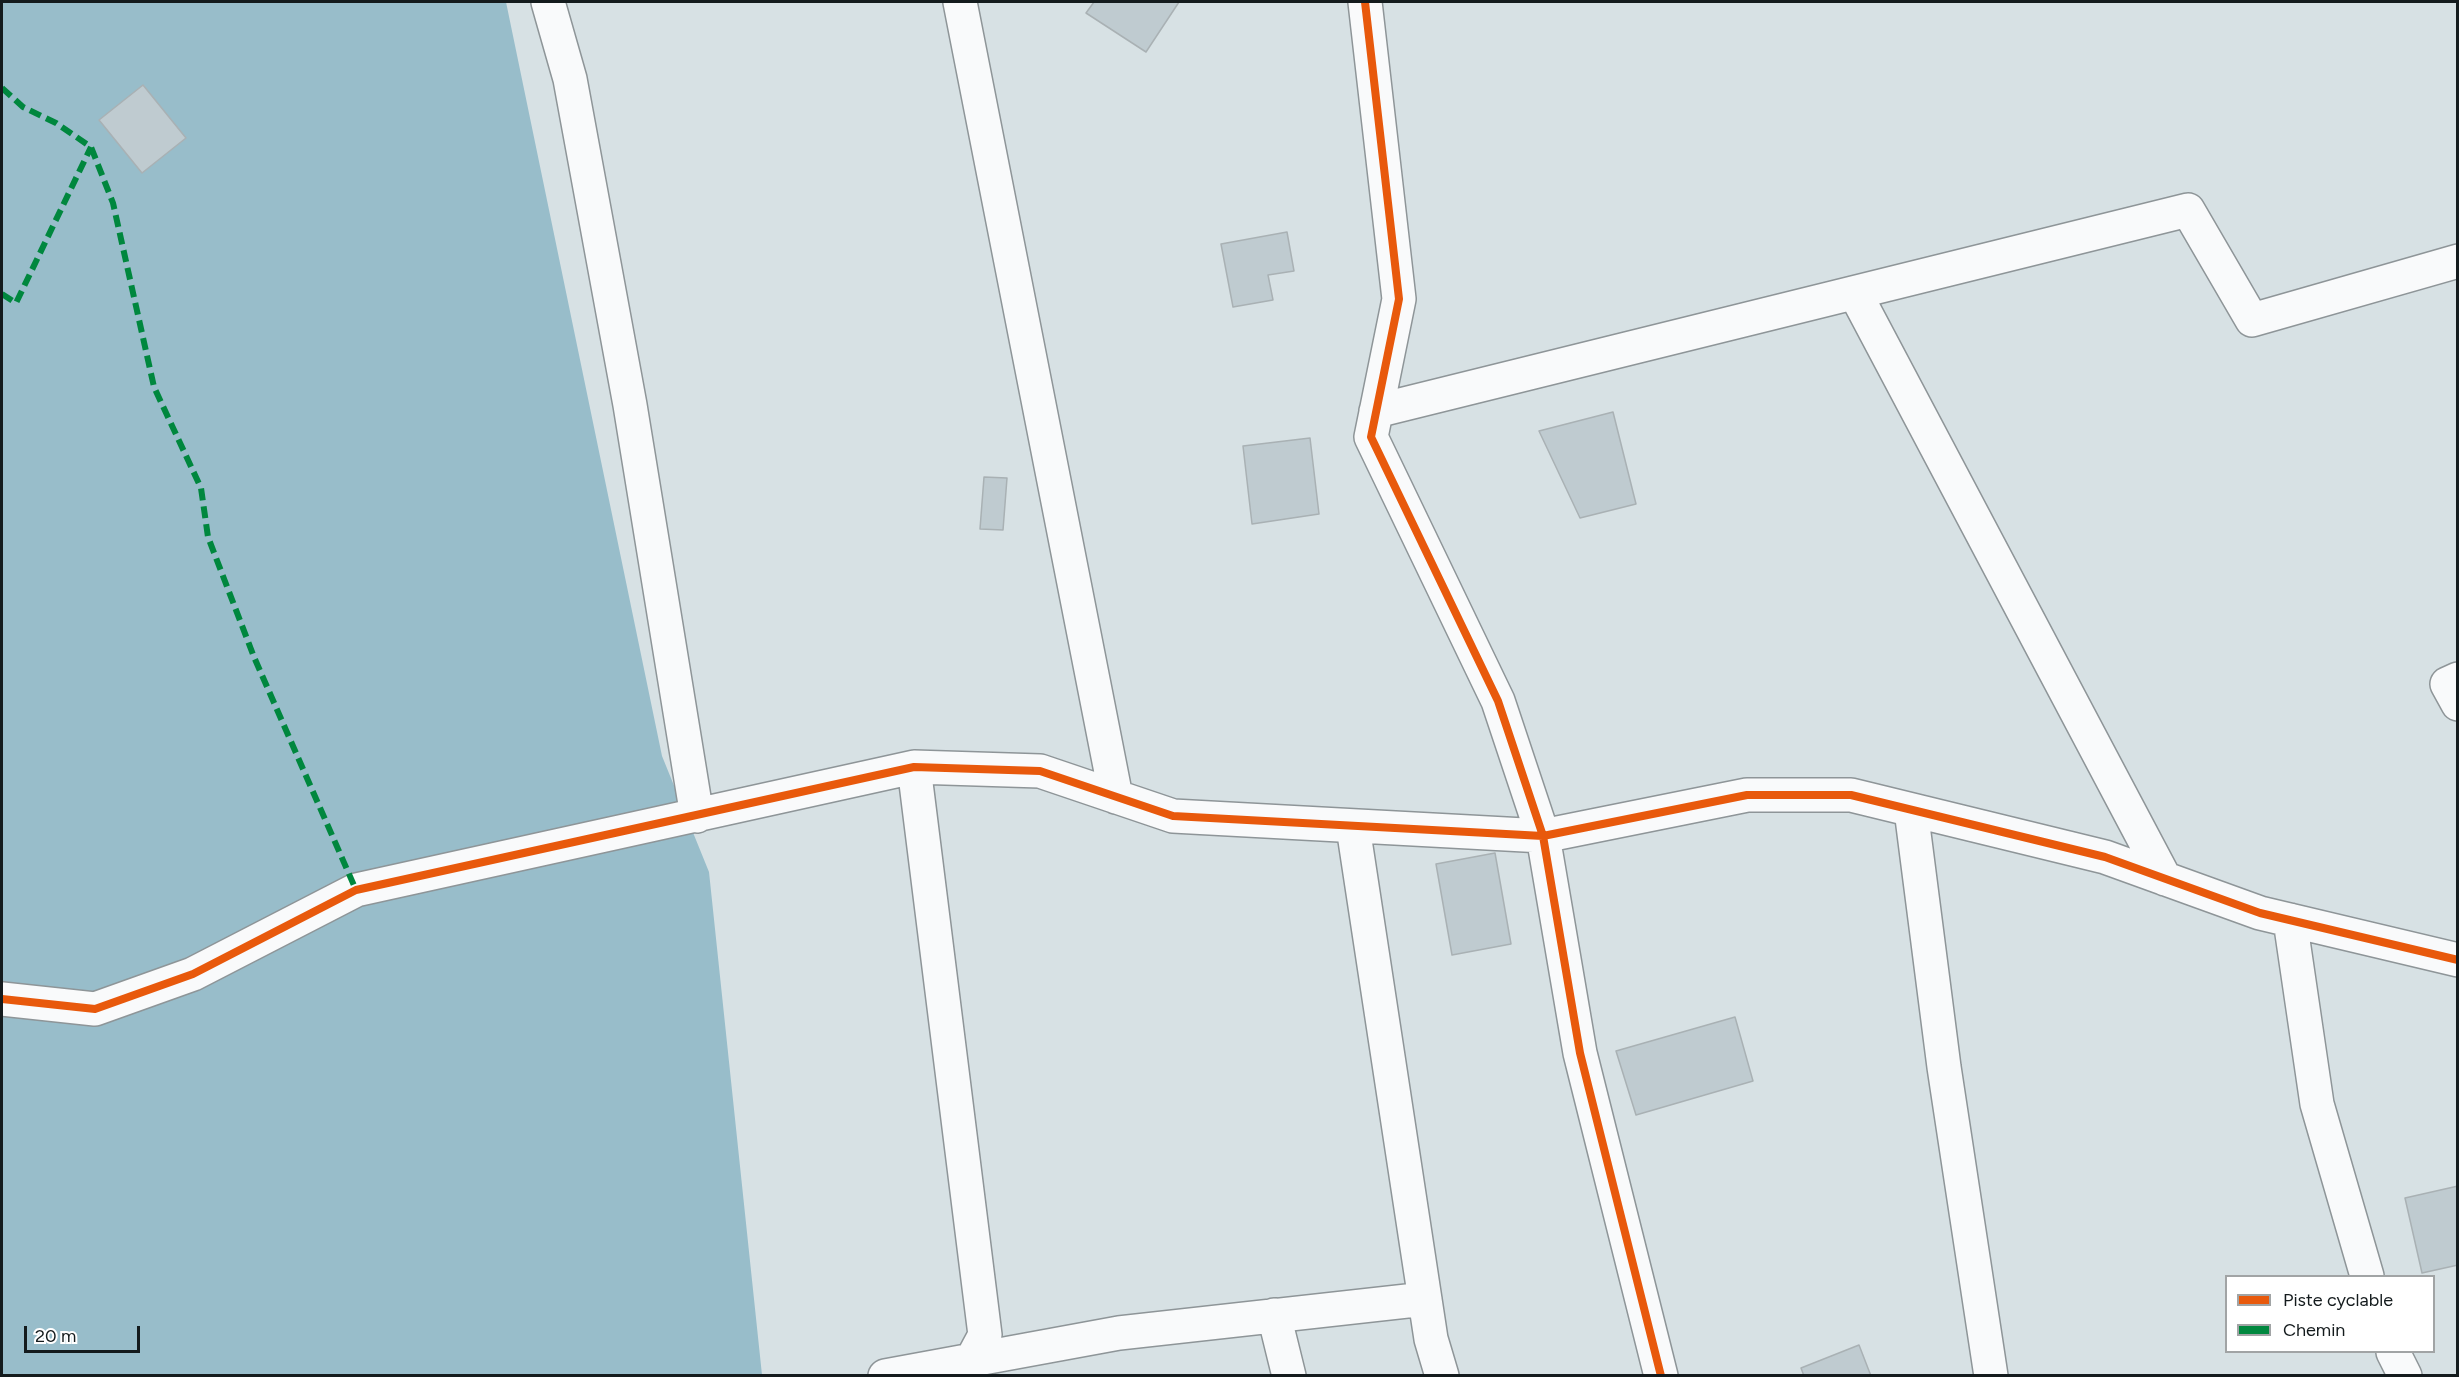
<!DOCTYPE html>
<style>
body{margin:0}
#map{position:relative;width:2459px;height:1377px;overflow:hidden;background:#d7e1e4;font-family:Figtree,sans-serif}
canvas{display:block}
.frame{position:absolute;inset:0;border:3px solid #141b1d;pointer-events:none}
.legend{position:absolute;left:2225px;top:1275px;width:210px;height:78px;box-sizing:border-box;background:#fff;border:2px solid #a1a4a5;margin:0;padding:8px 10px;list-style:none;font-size:18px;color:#141b1d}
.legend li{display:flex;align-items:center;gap:12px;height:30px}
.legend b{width:30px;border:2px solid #a1a4a5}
.scale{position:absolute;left:24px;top:1326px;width:116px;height:27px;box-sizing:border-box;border:3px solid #141b1d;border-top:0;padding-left:8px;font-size:18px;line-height:21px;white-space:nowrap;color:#141b1d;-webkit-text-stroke:4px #fff;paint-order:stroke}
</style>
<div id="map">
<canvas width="2459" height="1377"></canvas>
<div class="frame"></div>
<ul class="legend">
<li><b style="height:8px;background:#e8590c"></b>Piste cyclable</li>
<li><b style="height:8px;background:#00873e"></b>Chemin</li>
</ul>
<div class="scale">20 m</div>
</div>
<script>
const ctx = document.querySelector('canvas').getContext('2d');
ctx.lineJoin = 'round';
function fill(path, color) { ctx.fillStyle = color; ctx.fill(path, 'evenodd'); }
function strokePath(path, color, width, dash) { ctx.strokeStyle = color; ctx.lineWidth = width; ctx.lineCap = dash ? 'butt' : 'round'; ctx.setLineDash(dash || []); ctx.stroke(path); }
const water = new Path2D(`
 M2,2H506L662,756L709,872L762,1375L2,1376Z`);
const building = new Path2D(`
 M1094,2H1179L1146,52L1086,13Z
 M143,85L186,138L142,173L99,120Z
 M1287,232L1294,271L1268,275L1273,300L1233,307L1221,244Z
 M1613,412L1636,504L1580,518L1539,431Z
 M1310,438L1319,514L1252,524L1243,446Z
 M984,477L1007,478L1003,530L980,529Z
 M1495,853L1511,944L1452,955L1436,864Z
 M1735,1017L1753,1081L1636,1115L1616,1051Z
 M2458,1186V1265L2422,1273L2405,1198Z
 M1859,1345L1871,1376H1804L1801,1368Z`);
const minor = new Path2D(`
 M548,2L570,79L630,405L697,816
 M960,2L1116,797
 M1365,2L1399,299L1371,437L1498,701L1543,836L1580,1053L1661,1376
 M1855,293L2165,879
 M1376,411L2188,210L2252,320L2458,261
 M2458,679L2447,684L2458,704
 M914,767L985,1335L963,1376
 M1911,810L1944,1067L1991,1376
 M1353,827L1431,1339L1442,1376
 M2290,920L2317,1104L2367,1276
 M2,999L95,1009L193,974L356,890L914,767L1040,771L1173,816L1543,836L1747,795H1851L2105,857L2260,913L2458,960
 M1274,1315L1289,1376
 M2393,1352L2405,1376
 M885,1376L1119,1333L1425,1299`);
const quiet = new Path2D(`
 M2,88L23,107L56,123L91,147L113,203L154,387L201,488L208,537L254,657L356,890
 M2,294L16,303L91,147`);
const cycleway = new Path2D(`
 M1365,2L1399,299L1371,437L1498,701L1543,836L1580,1053L1661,1376
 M2,999L95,1009L193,974L356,890L914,767L1040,771L1173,816L1543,836L1747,795H1851L2105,857L2260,913L2458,960`);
fill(water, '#98bdca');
fill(building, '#bfcbd0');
strokePath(building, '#a9b1b4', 1.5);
strokePath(minor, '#8e9598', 36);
strokePath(minor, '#f9fafb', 33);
strokePath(quiet, '#00873e', 6, [12, 6]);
strokePath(cycleway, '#e8590c', 8);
</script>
